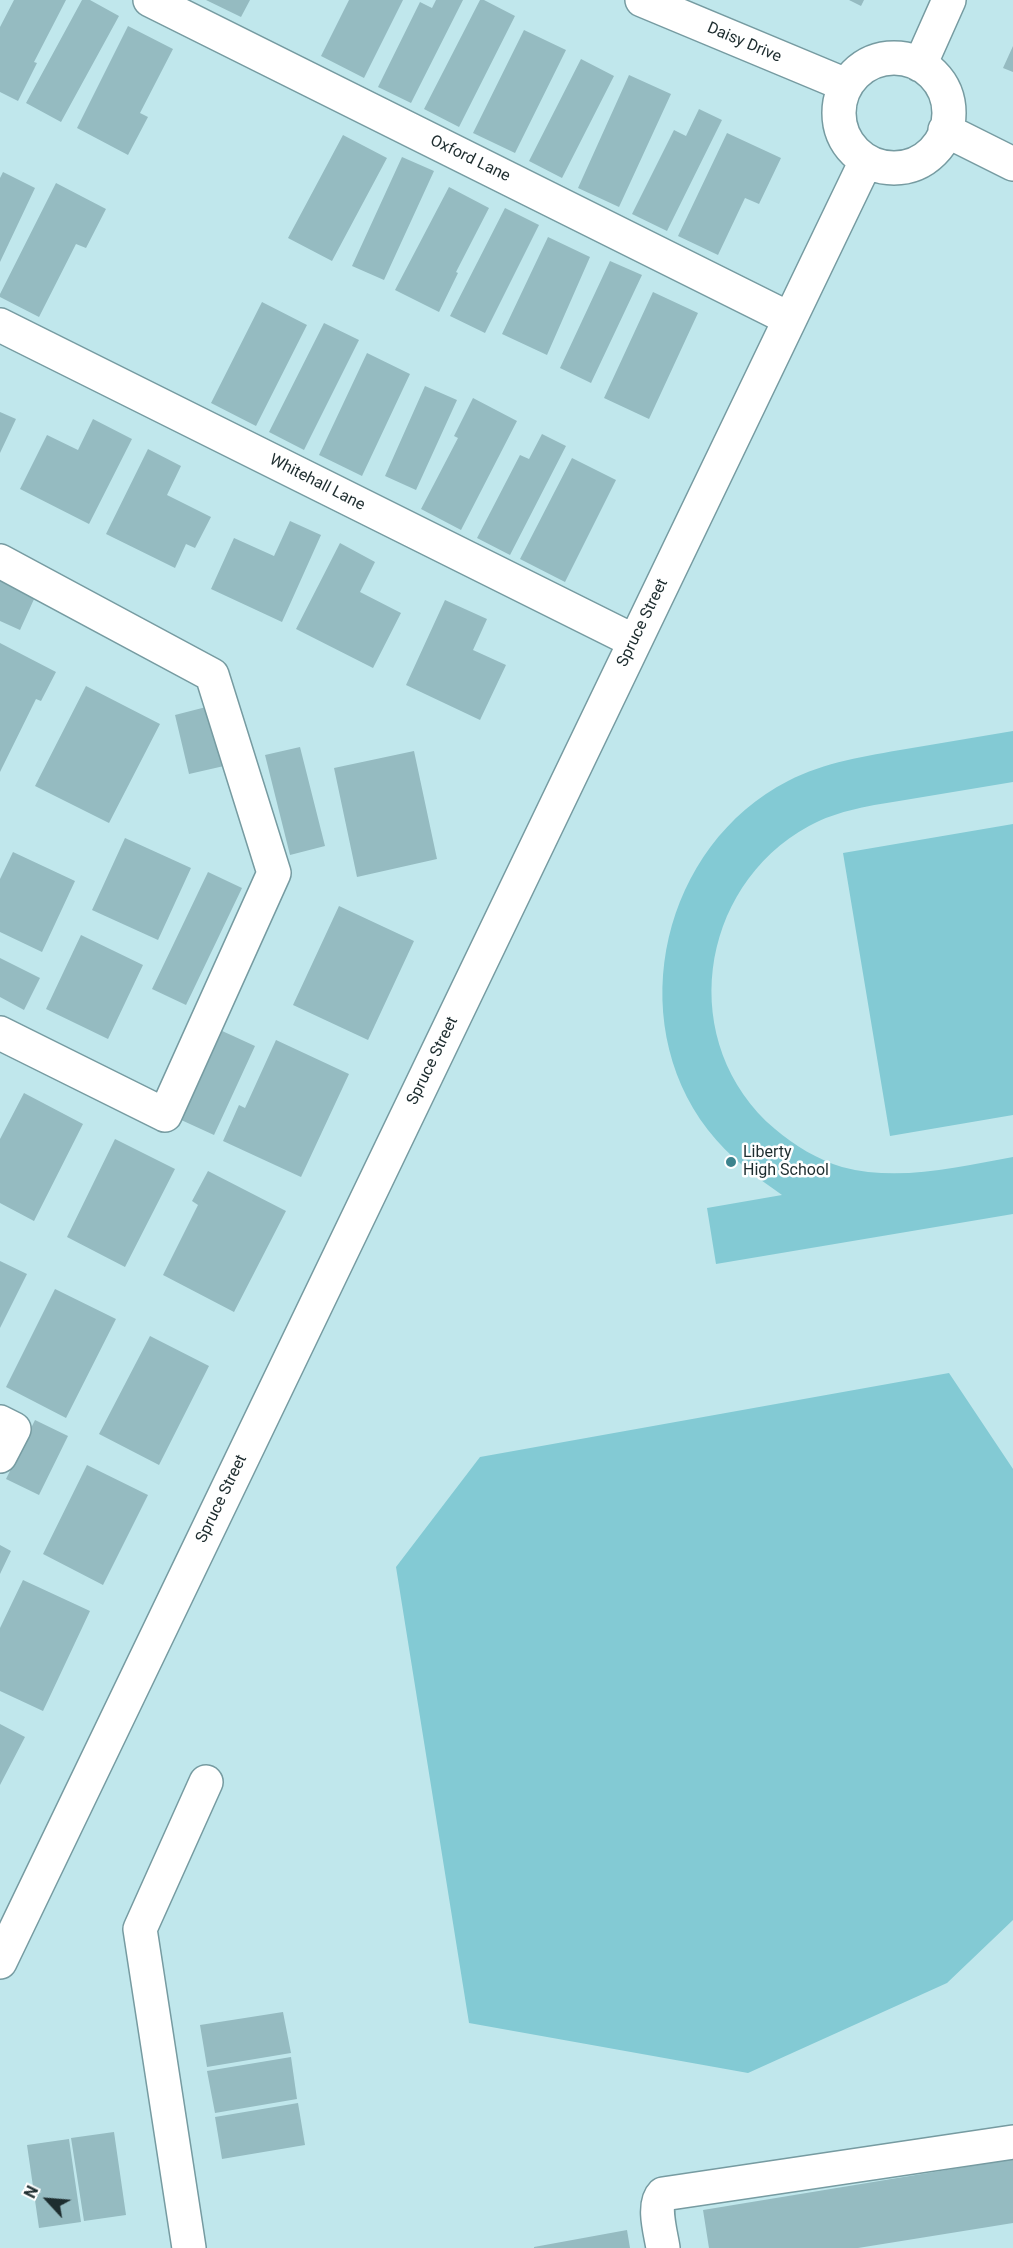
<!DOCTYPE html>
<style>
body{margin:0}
#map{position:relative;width:1013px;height:2248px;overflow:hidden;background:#c0e7ec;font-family:Roboto,sans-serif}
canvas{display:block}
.north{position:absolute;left:18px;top:2170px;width:60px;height:60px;-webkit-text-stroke:4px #fff;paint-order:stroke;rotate:296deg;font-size:16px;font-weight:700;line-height:24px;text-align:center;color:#1e2d2f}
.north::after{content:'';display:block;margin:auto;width:21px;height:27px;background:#1e2d2f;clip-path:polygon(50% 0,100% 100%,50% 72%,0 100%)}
</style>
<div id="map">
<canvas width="1013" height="2248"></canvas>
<div class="north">N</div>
</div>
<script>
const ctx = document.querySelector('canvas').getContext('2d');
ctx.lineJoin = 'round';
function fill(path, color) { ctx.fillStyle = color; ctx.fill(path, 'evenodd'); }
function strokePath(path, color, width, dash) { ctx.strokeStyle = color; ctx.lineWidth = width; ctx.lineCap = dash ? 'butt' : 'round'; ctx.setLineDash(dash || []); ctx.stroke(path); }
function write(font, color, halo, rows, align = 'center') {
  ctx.font = font + ' Roboto,sans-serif'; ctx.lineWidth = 5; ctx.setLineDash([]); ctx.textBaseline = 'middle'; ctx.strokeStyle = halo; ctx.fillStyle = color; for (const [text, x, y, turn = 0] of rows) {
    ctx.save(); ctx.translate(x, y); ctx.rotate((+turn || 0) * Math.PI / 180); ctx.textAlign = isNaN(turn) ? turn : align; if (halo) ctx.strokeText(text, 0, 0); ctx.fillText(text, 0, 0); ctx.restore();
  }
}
const green = new Path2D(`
 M1013,731V782C977,788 941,794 905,800C873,805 838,810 809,826C697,887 676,1045 775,1129C794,1145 818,1160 842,1167C899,1182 957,1167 1013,1157V1214L716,1264L707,1208L782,1195C755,1176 729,1157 708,1130C622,1018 663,845 788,781C825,762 866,756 906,749C942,743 977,737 1013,731Z
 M1013,824V1115L890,1136L843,853Z
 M949,1373L1013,1469V1920L947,1983L748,2073L469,2023L396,1567L480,1457Z`);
const building = new Path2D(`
 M14,0H66L34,62L37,63L18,101L0,92V27Z
 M82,0H90L119,16L61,122L26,103Z
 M206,0H250L241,17Z
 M349,0H403L364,78L321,56Z
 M436,0H463L411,103L378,87L420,2L432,8Z
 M480,0H484L515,16L459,127L424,109Z
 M849,0H864L861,6Z
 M128,26L173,49L140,113L148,117L128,155L77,128Z
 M524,30L566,50L515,153L473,133Z
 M1013,46V72L1003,68Z
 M581,59L614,76L562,178L529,161Z
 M629,75L671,94L619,207L578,188Z
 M699,109L722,120L667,231L632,214L674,130L686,136Z
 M727,133L781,158L759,204L745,198L718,255L678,236Z
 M343,135L387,158L332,261L288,238Z
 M402,157L434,171L384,280L352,266Z
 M3,172L35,188L0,262V178Z
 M56,183L106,209L86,248L76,244L39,317L0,297V294Z
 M449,187L489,208L456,272L458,273L439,312L395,290Z
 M505,208L539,225L485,333L450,316Z
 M548,237L590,257L547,355L502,334Z
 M610,261L642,275L591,383L560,368Z
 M653,292L698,313L649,419L604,398Z
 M262,302L307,325L256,426L211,403Z
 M324,323L359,340L304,450L269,432Z
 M367,353L410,374L362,476L319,455Z
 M425,386L457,400L416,490L385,476Z
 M473,398L517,421L461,530L421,509L458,438L454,436Z
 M0,412L16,419L0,453Z
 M93,419L132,439L89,524L20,489L47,435L78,450Z
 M542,434L566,446L510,555L477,538L520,455L529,459Z
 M148,449L181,466L167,495L211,517L195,548L186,544L175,568L106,534Z
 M572,458L616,480L565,582L520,559Z
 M290,521L321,535L282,622L211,589L234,538L274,556Z
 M340,543L375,562L360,592L401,613L373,668L296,629Z
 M0,580L35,597L20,630L0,621Z
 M445,600L487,619L473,650L506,665L480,720L406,685Z
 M0,643L56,672L41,701L36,699L0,772Z
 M86,686L160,724L109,823L35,786Z
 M210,706L224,766L189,774L175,715Z
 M300,747L325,846L290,855L265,755Z
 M414,751L437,859L357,877L334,768Z
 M125,838L191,868L158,940L92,910Z
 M13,852L75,881L42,952L0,932V879Z
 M208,872L242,888L186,1005L152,989Z
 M339,906L414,941L368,1040L293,1005Z
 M81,935L143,965L108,1039L46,1009Z
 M0,958L40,978L24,1010L0,997Z
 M220,1030L255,1046L214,1135L179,1119Z
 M276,1040L349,1074L301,1177L223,1141L239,1105L245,1108Z
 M24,1093L83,1124L34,1221L0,1203V1139Z
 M115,1139L175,1169L125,1267L67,1237Z
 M208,1171L286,1211L234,1312L163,1275L198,1205L192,1201Z
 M0,1261L27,1274L0,1328Z
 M55,1289L116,1319L66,1418L6,1387Z
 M150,1336L209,1366L159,1465L99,1434Z
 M35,1420L68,1436L39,1495L6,1479Z
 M87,1465L148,1495L103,1585L43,1554Z
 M0,1545L11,1551L0,1574Z
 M23,1580L90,1611L43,1711L0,1691V1628Z
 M0,1724L25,1737L0,1785Z
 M283,2012L291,2053L207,2067L200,2025Z
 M291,2057L297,2099L215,2113L207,2071Z
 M298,2103L305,2145L222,2159L215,2117Z
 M114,2132L126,2215L84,2221L71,2138Z
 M69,2139L81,2222L39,2228L27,2145Z
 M1013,2159V2223L858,2248H709L703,2210Z
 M627,2230L630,2248H534V2247Z`);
const minor = new Path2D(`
 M150,0L790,319
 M642,0L846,85
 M839 113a55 55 0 1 1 110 0a55 55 0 1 1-110 0Z
 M920,65L949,0
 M945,130L1013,164
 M0,325L634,641
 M0,561L212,675L274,873L165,1115L0,1033
 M0,1422L14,1429L0,1456
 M0,1962L866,161
 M189,2248L140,1929L206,1782
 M663,2248C661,2234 652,2205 663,2194L1013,2142`);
const markers = [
 [731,1162,6,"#3c838d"]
];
const streetNames = [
 ["Daisy Drive",744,43,23],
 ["Oxford Lane",470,159,26],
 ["Whitehall Lane",317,483,27],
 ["Spruce Street",643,623,-64],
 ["Spruce Street",433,1061,-64],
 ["Spruce Street",222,1499,-64]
];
const poiNames = [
 ["Liberty",743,1153],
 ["High School",743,1171]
];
fill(green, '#83cad4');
fill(building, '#95bbc1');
strokePath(minor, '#769ba1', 36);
strokePath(minor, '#fff', 33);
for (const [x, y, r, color] of markers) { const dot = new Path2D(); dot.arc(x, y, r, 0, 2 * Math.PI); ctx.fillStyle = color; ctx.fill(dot); strokePath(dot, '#fff', 2); }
write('16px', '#1e2d2f', '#fff', streetNames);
write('16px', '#1e2d2f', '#fff', poiNames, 'left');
</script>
